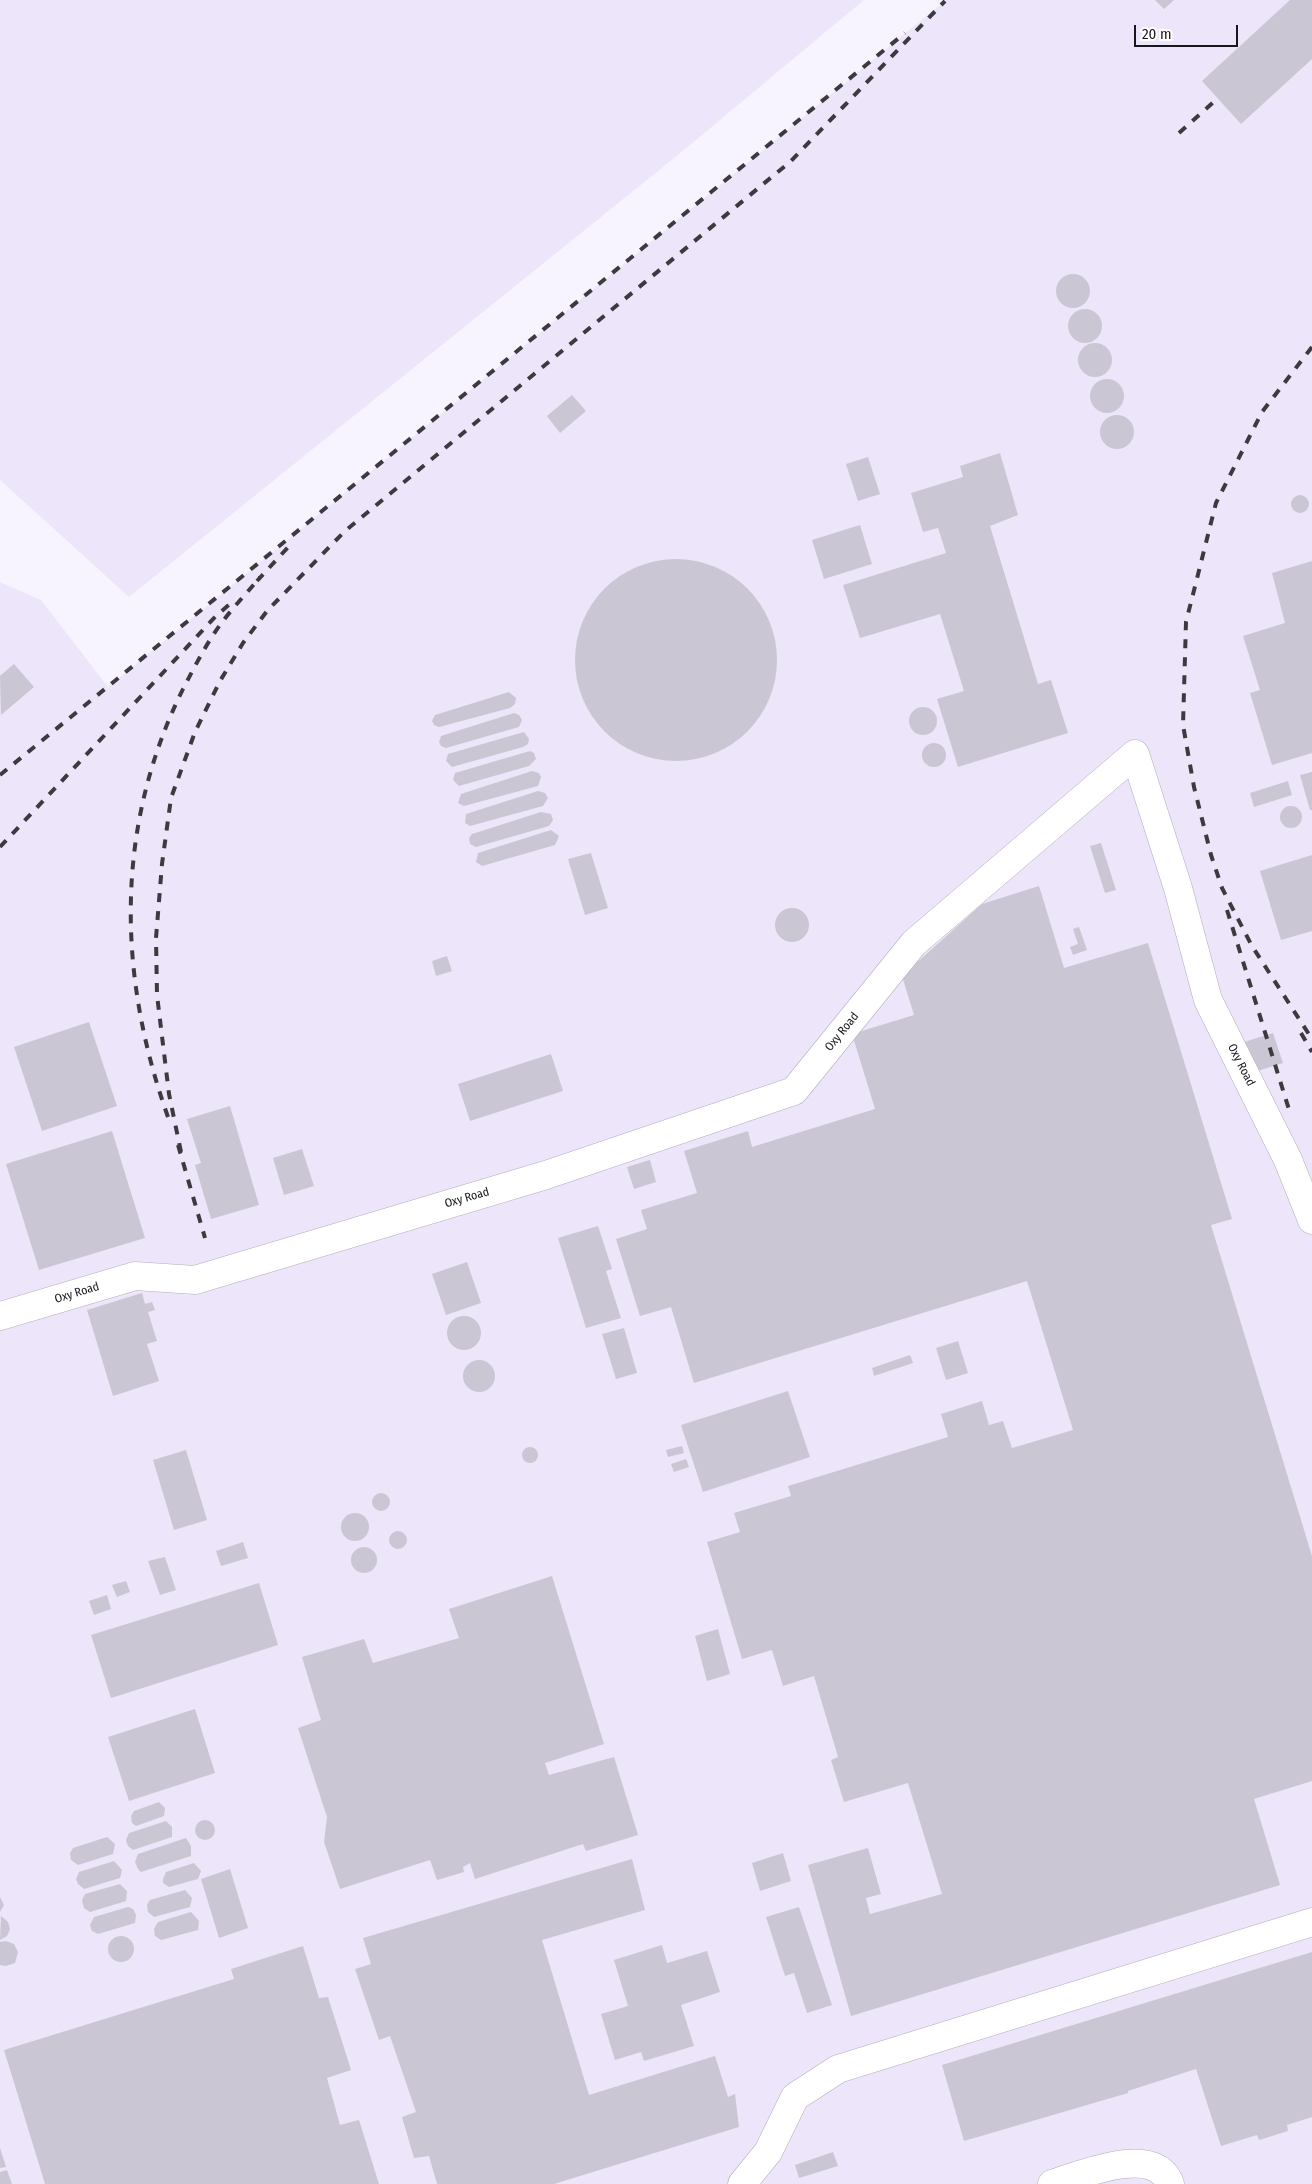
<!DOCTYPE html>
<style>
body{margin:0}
#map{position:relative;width:1312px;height:2184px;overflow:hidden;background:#f8f4ff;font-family:"Fira Sans Condensed",sans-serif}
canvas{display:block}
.scale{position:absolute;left:1134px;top:25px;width:104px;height:22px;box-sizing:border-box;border:2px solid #19171c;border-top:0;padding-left:6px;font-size:15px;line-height:18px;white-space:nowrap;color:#19171c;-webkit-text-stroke:4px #fff;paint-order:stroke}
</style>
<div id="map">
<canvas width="1312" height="2184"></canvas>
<div class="scale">20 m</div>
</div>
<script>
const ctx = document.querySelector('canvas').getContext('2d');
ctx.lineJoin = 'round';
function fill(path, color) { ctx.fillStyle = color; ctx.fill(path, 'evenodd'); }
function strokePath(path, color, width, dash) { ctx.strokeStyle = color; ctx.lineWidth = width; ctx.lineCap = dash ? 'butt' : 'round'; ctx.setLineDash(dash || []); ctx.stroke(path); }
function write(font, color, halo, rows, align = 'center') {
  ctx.font = font + ' "Fira Sans Condensed",sans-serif'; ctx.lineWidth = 4; ctx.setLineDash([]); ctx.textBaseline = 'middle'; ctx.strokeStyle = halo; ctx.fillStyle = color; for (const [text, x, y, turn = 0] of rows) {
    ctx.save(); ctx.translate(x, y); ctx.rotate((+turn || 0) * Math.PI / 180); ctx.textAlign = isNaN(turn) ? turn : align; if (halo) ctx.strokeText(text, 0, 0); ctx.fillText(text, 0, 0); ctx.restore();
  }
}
const built = new Path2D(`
 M0,0H864L678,155L129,597L0,480Z
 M946,0H1312V2184H0V582L41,600L108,687Z`);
const building = new Path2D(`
 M1155,0H1174L1164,9Z
 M1290,0H1312V59L1241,124L1202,81Z
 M1056 291a17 17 0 1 1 34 0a17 17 0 1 1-34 0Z
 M1068 326a17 17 0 1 1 34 0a17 17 0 1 1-34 0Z
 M1078 360a17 17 0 1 1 34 0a17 17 0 1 1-34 0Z
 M1090 396a17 17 0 1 1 34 0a17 17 0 1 1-34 0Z
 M572,395L586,411L560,433L547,416Z
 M1100 432a17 17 0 1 1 34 0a17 17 0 1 1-34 0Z
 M1000,453L1018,515L990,526L1038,684L1051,680L1068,733L958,767L937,699L964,691L940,614L860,638L843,585L946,553L938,528L923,532L911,493L963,477L960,466Z
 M868,457L880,494L858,501L846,464Z
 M1291 504a9 9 0 1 1 18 0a9 9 0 1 1-18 0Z
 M860,525L872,564L824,579L812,540Z
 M575 660a101 101 0 1 1 202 0a101 101 0 1 1-202 0Z
 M1312,561V753L1272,765L1250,693L1260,690L1243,636L1285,623L1272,573Z
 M14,664L34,687L1,715L0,676Z
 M509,692L516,698L515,704L510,708L439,727L434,725L432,721L435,715Z
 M909 721a14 14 0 1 1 28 0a14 14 0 1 1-28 0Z
 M514,713L519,715L522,720L519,727L446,748L441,746L439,742L441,736Z
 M524,732L529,739L528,744L523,747L452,767L446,761L448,754Z
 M922 755a12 12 0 1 1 24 0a12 12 0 1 1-24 0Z
 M530,751L534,753L536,759L529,766L459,786L453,780L455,773Z
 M532,771L539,773L541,777L538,786L464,806L458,803L461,794Z
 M1312,772V810H1310L1300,775Z
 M1288,781L1292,795L1254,807L1250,793Z
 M538,791L545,793L548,798L543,806L470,826L465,823L466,814Z
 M1280 817a11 11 0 1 1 22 0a11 11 0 1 1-22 0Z
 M541,812L551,814L553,820L549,826L476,847L470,844L469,838L472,834Z
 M551,830L559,836L555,845L482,866L476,862L478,853Z
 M1101,843L1116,890L1105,893L1090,846Z
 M591,853L608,908L585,915L568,859Z
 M1312,855V931L1281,940L1260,871Z
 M1039,886L1064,968L1148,943L1232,1219L1211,1225L1312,1556V1781L1254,1799L1280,1885L851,2016L808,1865L868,1848L881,1894L866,1898L870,1914L942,1894L908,1783L844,1802L831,1760L838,1757L814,1676L783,1686L772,1650L742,1659L707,1542L740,1532L734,1513L791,1496L788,1486L948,1437L941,1414L982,1401L989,1425L1003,1421L1012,1448L1073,1430L1027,1281L694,1383L671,1307L640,1316L616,1239L647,1229L641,1210L697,1193L684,1151L748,1131L752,1147L875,1109L852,1034L914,1015L902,976L982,904Z
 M775 925a17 17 0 1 1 34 0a17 17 0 1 1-34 0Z
 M1079,927L1087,950L1073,955L1070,947L1078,944L1073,929Z
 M447,956L452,971L436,976L432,961Z
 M89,1022L117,1106L42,1131L14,1047Z
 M1273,1033L1283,1063L1251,1073L1241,1043Z
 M551,1054L563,1091L470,1121L458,1084Z
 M230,1106L259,1205L211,1219L195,1165L201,1163L187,1119Z
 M112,1131L145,1238L39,1270L6,1164Z
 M302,1149L314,1186L284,1195L273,1158Z
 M650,1160L656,1182L634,1189L627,1167Z
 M598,1226L612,1269L606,1271L621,1318L586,1328L558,1238Z
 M467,1262L481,1303L446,1315L432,1274Z
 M142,1293L145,1304L152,1302L155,1310L148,1312L157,1341L147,1344L159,1381L113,1396L87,1310Z
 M447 1333a17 17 0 1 1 34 0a17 17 0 1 1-34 0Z
 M624,1328L637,1373L616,1379L602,1334Z
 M958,1341L968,1373L946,1380L936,1348Z
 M910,1355L913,1363L874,1376L872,1368Z
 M463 1376a16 16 0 1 1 32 0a16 16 0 1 1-32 0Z
 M788,1391L810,1457L703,1492L681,1425Z
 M682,1446L684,1453L668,1457L666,1450Z
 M522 1455a8 8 0 1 1 16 0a8 8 0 1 1-16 0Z
 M186,1450L207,1520L174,1530L153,1460Z
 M686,1459L689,1467L674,1472L671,1464Z
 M372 1502a9 9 0 1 1 18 0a9 9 0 1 1-18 0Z
 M341 1527a14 14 0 1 1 28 0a14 14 0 1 1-28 0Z
 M389 1540a9 9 0 1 1 18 0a9 9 0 1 1-18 0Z
 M243,1542L248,1558L221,1566L216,1551Z
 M351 1560a13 13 0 1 1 26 0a13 13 0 1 1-26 0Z
 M165,1557L176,1590L160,1595L148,1561Z
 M552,1576L604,1744L545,1763L549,1775L614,1757L638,1835L586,1851L583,1844L475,1879L470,1863L463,1867L464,1872L437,1880L430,1860L340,1889L324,1842L327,1817L298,1728L321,1720L302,1657L364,1639L373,1663L459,1638L449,1609Z
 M126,1581L130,1592L117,1597L112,1585Z
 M259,1583L278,1645L111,1698L91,1635Z
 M107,1595L111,1609L94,1615L89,1601Z
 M718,1629L730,1674L707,1681L695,1636Z
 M195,1709L215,1773L129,1801L108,1737Z
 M159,1802L165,1808L164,1816L136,1826L132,1823L131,1816L134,1811Z
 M195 1830a10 10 0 1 1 20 0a10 10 0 1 1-20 0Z
 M166,1821L172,1827V1837L133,1850L128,1846L126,1840L129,1833Z
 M107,1837L115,1844L113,1854L78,1865L71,1860L70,1853L73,1848Z
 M186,1838L191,1846V1856L141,1872L138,1869L135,1862L138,1854Z
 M783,1853L791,1881L760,1891L752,1863Z
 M632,1859L645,1910L542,1940L589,2095L715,2056L728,2097L735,2094L739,2127L554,2184H437L429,2156L414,2158L402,2117L416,2112L390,2036L379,2040L355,1969L371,1964L363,1938Z
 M114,1861L122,1870L120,1878L84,1889L78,1884L76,1879L79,1872Z
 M194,1863L201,1871L198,1879L169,1887L163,1883V1879L166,1872Z
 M230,1869L248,1928L219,1938L201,1879Z
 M120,1884L127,1891L126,1901L90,1912L84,1908L82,1900L85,1894Z
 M185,1890L192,1898L190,1907L154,1917L148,1912L147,1905L150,1900Z
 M0,1897L4,1905L0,1912Z
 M128,1907L133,1909L136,1915L135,1923L98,1934L92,1931L90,1925L94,1917Z
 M799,1907L832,2005L807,2013L794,1973L785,1976L766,1917Z
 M191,1912L199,1921L198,1930L161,1940L155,1936L154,1929L158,1922Z
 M1,1916L8,1922L10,1929L7,1936L0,1940Z
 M108 1949a13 13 0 1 1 26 0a13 13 0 1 1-26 0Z
 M6,1941L14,1944L18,1952L15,1963L6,1966L0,1965V1942Z
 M662,1945L667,1963L707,1951L720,1992L681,2005L694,2046L644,2061L641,2052L615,2060L601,2014L628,2006L614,1960Z
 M303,1946L319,1998L328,1997L351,2070L327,2078L340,2125L359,2120L379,2184H45L4,2050L234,1979L231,1969Z
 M1312,1952V2117L1287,2125L1288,2131L1259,2140L1257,2135L1221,2146L1196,2069L1128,2091V2093L964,2141L942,2065Z
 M0,2148L6,2167L0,2168Z
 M833,2152L838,2166L799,2178L795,2165Z
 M7,2170L12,2184H0V2172Z`);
const minor = new Path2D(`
 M0,1316L135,1276L195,1280L546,1175L794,1091L914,943L1135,754L1178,888L1208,1000L1288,1160L1312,1220
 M742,2184L768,2152L795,2097L838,2069L1312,1922
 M1052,2184C1080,2175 1156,2143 1170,2184`);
const rail = new Path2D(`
 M1179,133L1218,98
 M1312,347L1262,412L1216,503L1186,622L1183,725L1194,787L1211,855L1222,888L1252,946L1312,1039
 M257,581L291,544
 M0,775L905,33
 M0,847L216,616L232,602
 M1227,910L1291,1116
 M1301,1033L1312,1052
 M168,1117C117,974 115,826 183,689C195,666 207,642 223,621C235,605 248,592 260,577
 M178,1145L205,1238
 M181,1152L169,1094L157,995L156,938L162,864L171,798L195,732L220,681L243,643L267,611L345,531L791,161L945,1`);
const streetNames = [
 ["Oxy Road",842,1032,-51],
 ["Oxy Road",1241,1065,63],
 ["Oxy Road",467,1198,-16],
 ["Oxy Road",77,1293,-17]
];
fill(built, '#ede5fa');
fill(building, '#cbc6d3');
strokePath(minor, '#b3aebb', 29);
strokePath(minor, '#fff', 28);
strokePath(rail, '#3c393f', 4, [9, 9]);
write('12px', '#19171c', '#fff', streetNames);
</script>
